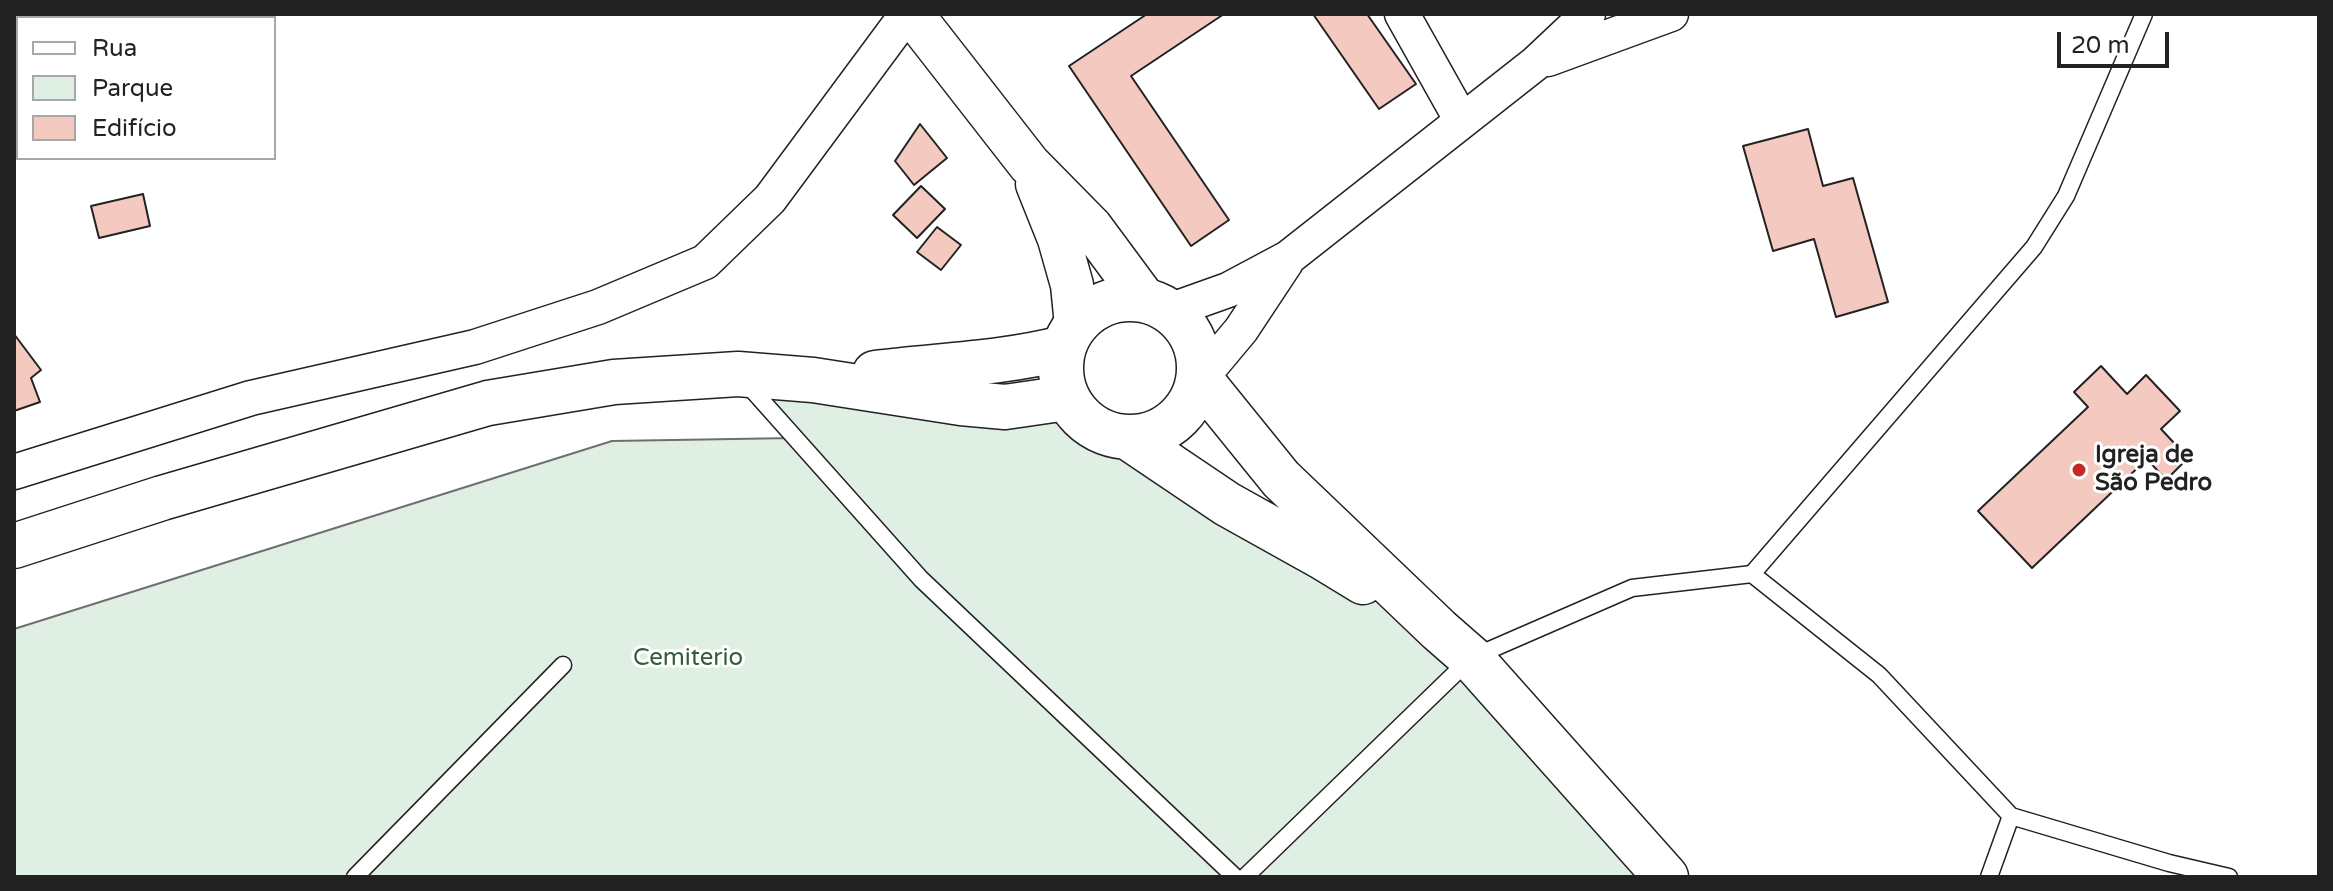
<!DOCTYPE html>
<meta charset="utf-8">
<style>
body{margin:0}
#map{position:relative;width:2333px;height:891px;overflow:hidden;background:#fff;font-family:"Varela Round",sans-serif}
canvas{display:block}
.frame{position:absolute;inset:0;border:16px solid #222;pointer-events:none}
.legend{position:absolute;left:16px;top:16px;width:260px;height:144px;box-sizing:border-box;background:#fff;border:2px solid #a7a7a7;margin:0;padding:10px 14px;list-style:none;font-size:24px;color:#222}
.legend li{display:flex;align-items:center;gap:16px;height:40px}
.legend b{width:40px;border:2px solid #a7a7a7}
.scale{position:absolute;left:2057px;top:32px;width:112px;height:36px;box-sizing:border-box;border:4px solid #222;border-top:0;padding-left:10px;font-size:24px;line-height:28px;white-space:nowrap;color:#222;-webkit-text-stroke:6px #fff;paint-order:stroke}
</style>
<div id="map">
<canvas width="2333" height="891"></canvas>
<div class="frame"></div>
<ul class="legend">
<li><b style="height:10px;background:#fff"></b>Rua</li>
<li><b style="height:22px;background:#e0efe3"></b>Parque</li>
<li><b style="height:22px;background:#f3c9c0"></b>Edifício</li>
</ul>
<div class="scale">20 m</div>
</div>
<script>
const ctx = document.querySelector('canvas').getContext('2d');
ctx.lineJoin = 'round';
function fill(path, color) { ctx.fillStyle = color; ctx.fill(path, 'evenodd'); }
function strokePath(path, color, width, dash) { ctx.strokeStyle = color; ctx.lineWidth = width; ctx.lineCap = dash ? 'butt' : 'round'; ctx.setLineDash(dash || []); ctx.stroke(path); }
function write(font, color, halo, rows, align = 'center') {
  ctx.font = font + ' "Varela Round",sans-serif'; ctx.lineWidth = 6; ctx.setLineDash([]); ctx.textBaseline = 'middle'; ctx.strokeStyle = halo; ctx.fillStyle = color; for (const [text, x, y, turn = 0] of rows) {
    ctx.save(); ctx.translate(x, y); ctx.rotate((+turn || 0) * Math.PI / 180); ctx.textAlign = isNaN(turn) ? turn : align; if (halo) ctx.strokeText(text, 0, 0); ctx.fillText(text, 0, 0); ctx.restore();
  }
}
const green = new Path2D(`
 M738,374L1067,398C1086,424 1097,431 1129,438L1439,630L1666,877H14V629L612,441L795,438Z`);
const building = new Path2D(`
 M1147,14H1224L1131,76L1229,220L1191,246L1069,66Z
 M1313,14H1367L1416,84L1379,109Z
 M920,124L947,158L914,185L895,161Z
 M1808,129L1823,186L1853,178L1888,302L1836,317L1814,239L1773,251L1743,146Z
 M921,186L945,209L917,238L893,215Z
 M143,194L150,226L99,238L91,206Z
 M937,227L961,245L941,270L917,252Z
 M14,334L41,370L31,378L40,402L14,411Z
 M2101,366L2127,394L2146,375L2180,411L2161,429L2188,458L2166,480L2147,459L2032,568L1978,511L2088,407L2074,392Z`);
const service = new Path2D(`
 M747,384L921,579L1235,877
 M1752,574L1879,675L2011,816L2169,863L2229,877
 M355,877L563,665
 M1245,877L1471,658L1632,588L1752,574L2034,247L2066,196L2144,14
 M1989,877L2011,816`);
const minor = new Path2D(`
 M1402,14L1462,121
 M1548,59L1671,14
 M1169,311L1228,290L1288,258L1536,63L1588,14
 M1200,379L1241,330L1286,262
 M14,472L251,398L475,347L598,307L705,262L770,199L907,14`);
const tertiary = new Path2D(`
 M912,14L1029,164L1091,227L1145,300
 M1037,184L1059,239L1072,285L1076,325`);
const primary = new Path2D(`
 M1061 368a69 69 0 1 1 138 0a69 69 0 1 1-138 0Z
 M875,373C938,365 1001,364 1063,348
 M1200,379L1281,479L1439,630L1471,658L1666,877
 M1129,438L1227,504L1322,557L1363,582
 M14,546L162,498L488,403L614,382L738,374L813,380L961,403L1005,407L1067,398`);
const markers = [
 [2079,470,8,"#c62828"]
];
const poiNames = [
 ["Igreja de",2095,456],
 ["São Pedro",2095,484]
];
const parkNames = [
 ["Cemiterio",688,659]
];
fill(green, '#e0efe3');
strokePath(green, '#6f6f6f', 2);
fill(building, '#f3c9c0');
strokePath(building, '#222', 2);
strokePath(service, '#222', 19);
strokePath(minor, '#222', 37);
strokePath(tertiary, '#222', 45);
strokePath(primary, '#222', 47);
strokePath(service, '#fff', 16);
strokePath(minor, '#fff', 34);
strokePath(tertiary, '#fff', 42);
strokePath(primary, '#fff', 44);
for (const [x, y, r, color] of markers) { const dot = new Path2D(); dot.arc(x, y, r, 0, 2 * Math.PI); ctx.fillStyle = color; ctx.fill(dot); strokePath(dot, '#fff', 3); }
write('bold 24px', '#222', '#fff', poiNames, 'left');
write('24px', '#2f5e38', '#fff', parkNames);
</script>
